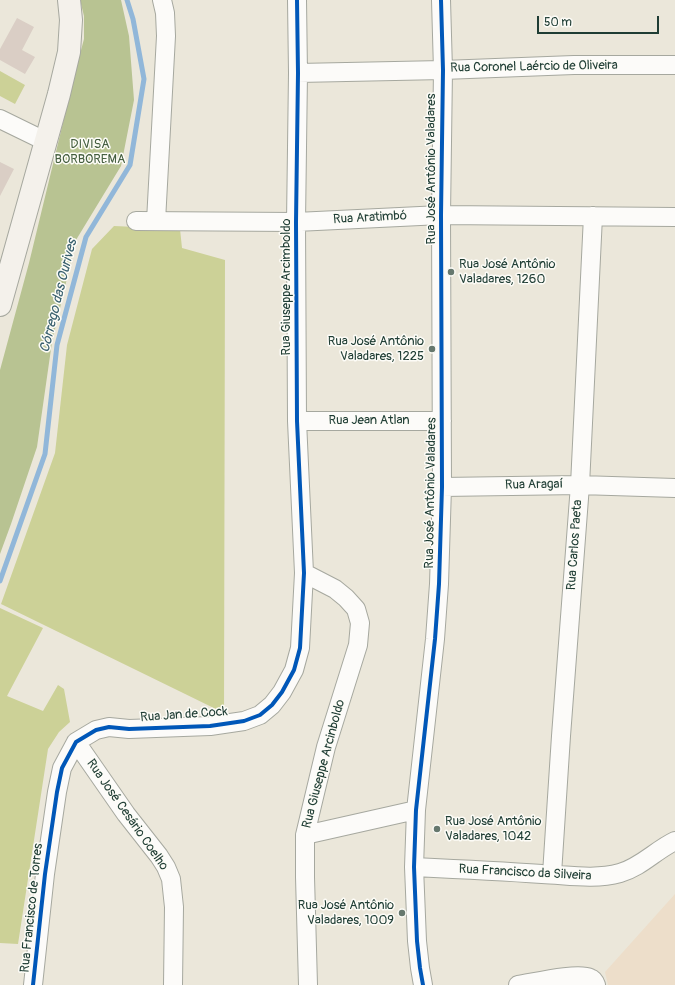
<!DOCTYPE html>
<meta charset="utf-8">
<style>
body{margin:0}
#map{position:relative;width:675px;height:985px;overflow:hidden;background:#ebe7da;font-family:Pangolin,sans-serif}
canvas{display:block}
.scale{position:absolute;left:537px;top:16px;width:122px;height:18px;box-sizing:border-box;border:2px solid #1f3d34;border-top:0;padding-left:5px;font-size:12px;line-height:14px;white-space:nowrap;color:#1f3d34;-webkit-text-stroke:3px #fdfcf7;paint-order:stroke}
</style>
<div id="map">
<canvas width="675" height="985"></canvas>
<div class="scale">50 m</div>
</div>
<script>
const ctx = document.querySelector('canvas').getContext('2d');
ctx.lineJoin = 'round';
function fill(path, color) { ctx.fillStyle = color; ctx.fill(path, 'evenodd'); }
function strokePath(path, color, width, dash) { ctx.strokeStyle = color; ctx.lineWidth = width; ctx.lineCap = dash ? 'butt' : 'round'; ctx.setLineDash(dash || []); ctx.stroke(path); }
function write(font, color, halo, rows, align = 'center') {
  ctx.font = font + ' Pangolin,sans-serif'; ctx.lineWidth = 3; ctx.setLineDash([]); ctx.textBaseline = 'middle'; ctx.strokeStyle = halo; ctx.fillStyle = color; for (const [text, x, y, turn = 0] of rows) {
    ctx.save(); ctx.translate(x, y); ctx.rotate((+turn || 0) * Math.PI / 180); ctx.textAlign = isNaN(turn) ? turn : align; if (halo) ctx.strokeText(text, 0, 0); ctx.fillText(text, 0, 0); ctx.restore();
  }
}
const built = new Path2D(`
 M675,894V985H608L605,972Z`);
const green = new Path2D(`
 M0,71L25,85L15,104L0,96Z
 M114,226L180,229L182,248L225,260L224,713L1,604L55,453L67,345L92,249Z
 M0,608L43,628L7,696L43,711L58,685L64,689L70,722L59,732L48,749L18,944L0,943Z`);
const forest = new Path2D(`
 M80,0H121L129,36L134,100L121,166L76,240L52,342L37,447L11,524L0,554V370L29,263L77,65L84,39V16Z`);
const stream = new Path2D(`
 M0,581L45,454L57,345L86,237L130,165L144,79L133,19L127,0`);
const building = new Path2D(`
 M17,18L34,27L22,50L35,57L25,74L0,60V49Z
 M0,162L14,169L0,196Z`);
const street = new Path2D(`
 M298,73L443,70L574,65H675
 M0,119L45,141
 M136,221L296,222L441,215L675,217
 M156,221L166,36L165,13L162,0
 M297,421H442
 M442,487L580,485L675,488
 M304,573L335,589L346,598L356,609L360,623L358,645L326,747L305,835V877L308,985
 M76,742L126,814L159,856L166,867L171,879L174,907L173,985
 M305,835L416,810
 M414,867C457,869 499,871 542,874C568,875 594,880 620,873C641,867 656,850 675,841
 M552,874L561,736L580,485L593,216
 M33,985L45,874L57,792L62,768L76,742L96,730L109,727L129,729L210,726L244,721L260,715L272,705L282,692L294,670L300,648L304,573L297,421L296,222L298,73L297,0
 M423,985L420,968L417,941L414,867L416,810L435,639L439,584L442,487L441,215L443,70L441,0
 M518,985C532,983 578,972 590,978C593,979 595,982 596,985`);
const secondary = new Path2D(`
 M0,305L59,94L69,52L71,20L69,0`);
const cycleway = new Path2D(`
 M33,985L45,874L57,792L62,768L76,742L96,730L109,727L129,729L210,726L244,721L260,715L272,705L282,692L294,670L300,648L304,573L297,421L296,222L298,73L297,0
 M423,985L420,968L417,941L414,867L416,810L435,639L439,584L442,487L441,215L443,70L441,0`);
const markers = [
 [451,272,4,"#66786e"],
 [432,349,4,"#66786e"],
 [437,829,4,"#66786e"],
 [402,913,4,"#66786e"]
];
const streetNames = [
 ["Rua Coronel Laércio de Oliveira",534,67,-1],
 ["Rua José Antônio Valadares",432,169,-90],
 ["Rua Aratimbó",370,218,-3],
 ["Rua Giuseppe Arcimboldo",287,287,-90],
 ["Rua Jean Atlan",369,421],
 ["Rua Aragaí",534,485,-1],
 ["Rua José Antônio Valadares",431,493,-89],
 ["Rua Carlos Paeta",575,545,-86],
 ["Rua Jan de Cock",184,715,-4],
 ["Rua Giuseppe Arcinboldo",324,764,-75],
 ["Rua José Cesário Coelho",127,815,55],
 ["Rua Francisco da Silveira",525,873,3],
 ["Rua Francisco de Torres",32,908,-84]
];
const parkNames = [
 ["DIVISA",90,145],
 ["BORBOREMA",90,160]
];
const poiNames = [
 ["Rua José Antônio",459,265],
 ["Valadares, 1260",459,280],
 ["Rua José Antônio",424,342,"right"],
 ["Valadares, 1225",424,357,"right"],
 ["Rua José Antônio",445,822],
 ["Valadares, 1042",445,837],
 ["Rua José Antônio",394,906,"right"],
 ["Valadares, 1009",394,921,"right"]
];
const waterNames = [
 ["Córrego das Ourives",59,296,-76]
];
fill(built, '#eddeca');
fill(green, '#ccd197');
fill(forest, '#b8c392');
strokePath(stream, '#91b7d9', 5);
fill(building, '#dacec5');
strokePath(street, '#a6a89f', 20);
strokePath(secondary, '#a6a89f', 24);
strokePath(street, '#fcfbf9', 18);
strokePath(secondary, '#f4f1eb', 22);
strokePath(cycleway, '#0057b8', 4);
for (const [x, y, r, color] of markers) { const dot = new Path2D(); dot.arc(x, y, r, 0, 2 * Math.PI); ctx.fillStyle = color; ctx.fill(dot); strokePath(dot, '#fdfcf7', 1.5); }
write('13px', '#1f3d34', '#fdfcf7', streetNames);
write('13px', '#445e3f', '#fdfcf7', parkNames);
write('13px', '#1f3d34', '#fdfcf7', poiNames, 'left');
write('italic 14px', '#39606e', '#fdfcf7', waterNames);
</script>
